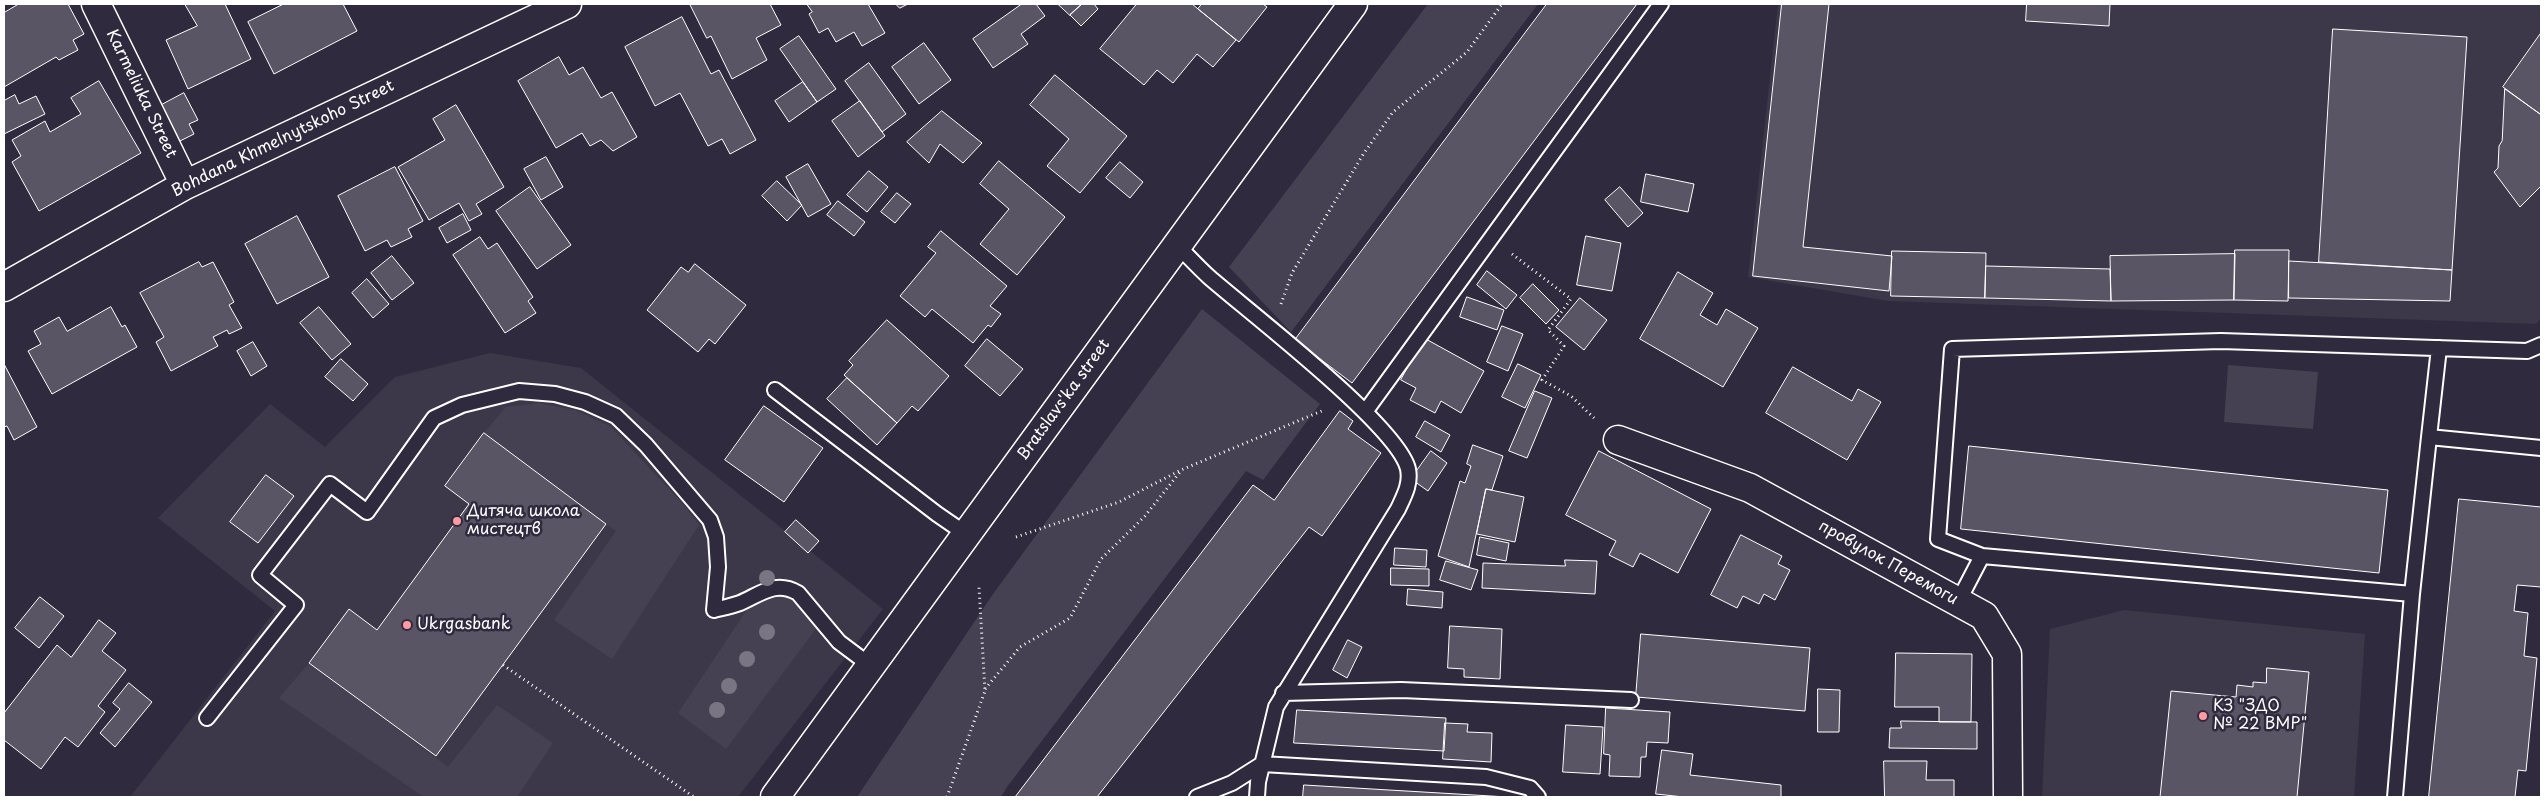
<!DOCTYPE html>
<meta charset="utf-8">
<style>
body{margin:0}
#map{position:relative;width:2545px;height:801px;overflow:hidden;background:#2f2a3d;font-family:"Playpen Sans",sans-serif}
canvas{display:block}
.frame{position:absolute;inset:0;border:5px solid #fff;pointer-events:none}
</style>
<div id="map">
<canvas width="2545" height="801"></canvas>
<div class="frame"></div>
</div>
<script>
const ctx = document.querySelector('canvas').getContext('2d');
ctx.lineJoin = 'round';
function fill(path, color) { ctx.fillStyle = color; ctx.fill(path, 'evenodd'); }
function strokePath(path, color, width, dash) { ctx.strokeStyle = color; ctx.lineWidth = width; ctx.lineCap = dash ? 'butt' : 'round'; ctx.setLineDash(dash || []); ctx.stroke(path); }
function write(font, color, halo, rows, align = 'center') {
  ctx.font = font + ' "Playpen Sans",sans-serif'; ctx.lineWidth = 5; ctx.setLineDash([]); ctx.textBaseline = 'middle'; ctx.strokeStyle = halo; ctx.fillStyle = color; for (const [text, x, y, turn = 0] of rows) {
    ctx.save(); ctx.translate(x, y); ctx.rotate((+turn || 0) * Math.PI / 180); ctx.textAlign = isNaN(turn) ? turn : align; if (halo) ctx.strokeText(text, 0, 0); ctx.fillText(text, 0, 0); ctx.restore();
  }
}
const built = new Path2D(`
 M1778,4H2541V318L2536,324L1888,301L1748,277Z
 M490,353L581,368L883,609L738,797H130L275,611L158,518L270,404L325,447L395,377Z
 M2124,610L2365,634L2354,797H2042L2050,629Z`);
const green = new Path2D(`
 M1428,4H1538L1291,332L1229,267Z
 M1202,309L1320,404L1263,480L1246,471L1007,787L1001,797H857L993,594Z
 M2228,365L2318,372L2313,429L2224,422Z
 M539,403L575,410L610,426L683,504L699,525L612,659L554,620L616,531L484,433L506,407Z
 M774,593L796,598L818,626L726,749L678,713L746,611L758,600Z
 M309,663L448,767L497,705L553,743L517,797H424L279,698Z`);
const building = new Path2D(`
 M19,4H68L84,34L73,40L78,50L59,60L56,57L4,87V13Z
 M185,4H225L251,59L188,89L166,40L197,26Z
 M284,4H343L357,31L274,74L248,22Z
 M690,4H770L781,25L756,38L767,60L732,79L711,36L707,38Z
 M807,4H868L885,33L862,46L854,32L836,42L828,28L819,33L809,14L812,12Z
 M896,4H908L900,8Z
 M1022,4H1036L1045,16L1021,34L1028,44L993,68L973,39Z
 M1058,4H1082L1070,15Z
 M1082,4H1094L1098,9L1081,26L1070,15Z
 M1137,4H1192L1236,40L1213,67L1197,54L1173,83L1157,70L1144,85L1100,49Z
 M1202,4H1263L1267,7L1239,42L1198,9Z
 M1547,4H1637L1352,383L1295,340Z
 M1782,4H1829L1803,247L1892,256L1889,291L1753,276Z
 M2027,4H2110L2109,26L2026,21Z
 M682,17L711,74L719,70L756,140L730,154L722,139L708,146L680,93L655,106L625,47Z
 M2333,29L2467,37L2452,270L2319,262Z
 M2541,33V112L2540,114L2503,87Z
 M799,36L836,89L817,102L780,49Z
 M924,43L951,80L919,104L892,67Z
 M559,57L569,75L583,67L601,98L612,92L637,137L613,151L601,140L590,146L582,133L556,148L518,81Z
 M869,63L906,114L882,132L845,81Z
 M1055,75L1127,136L1080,193L1047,166L1069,139L1030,105Z
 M99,81L141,153L39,211L12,162L21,156L12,140L45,121L50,132L81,114L71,98Z
 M803,82L817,102L789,122L775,101Z
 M2505,89L2540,114L2541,112V186L2520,207L2494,172L2498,168L2499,146L2502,141Z
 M184,93L198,120L189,124L194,134L174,144L156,108Z
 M15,95L19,104L36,96L45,114L4,134V101Z
 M860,101L885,136L858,157L832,121Z
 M456,105L504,187L476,204L482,214L469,221L459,203L429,220L398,167L445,140L433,119Z
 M942,111L982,143L963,163L940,144L929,163L907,142Z
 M546,157L563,187L541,200L524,169Z
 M999,161L1065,217L1017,275L980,244L1009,209L980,184Z
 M1120,162L1143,182L1130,198L1106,178Z
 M808,164L831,204L808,217L786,177Z
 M395,167L423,221L408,229L412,237L391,247L387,240L365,251L338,196Z
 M869,171L888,187L867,212L847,195Z
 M1646,174L1694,184L1688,212L1641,202Z
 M777,181L802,205L787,221L762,196Z
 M530,187L571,245L537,269L496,211Z
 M1620,187L1643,213L1628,227L1605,200Z
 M897,193L911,204L895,223L881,212Z
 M838,201L865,222L854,236L827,215Z
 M463,214L471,230L447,243L439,228Z
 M297,216L329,277L277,304L245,244Z
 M941,231L1007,286L990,306L1001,314L991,327L988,325L973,343L932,309L925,317L900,296L936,253L928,247Z
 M1586,236L1621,243L1612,291L1577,285Z
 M480,237L488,249L497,243L533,297L528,301L536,313L505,333L453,255Z
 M2235,250H2289L2288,301L2234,300Z
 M1892,251L1986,253L1985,298L1891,296Z
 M2235,254L2234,300L2111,301L2110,256Z
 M392,256L414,283L392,300L371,273Z
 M2289,261L2452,270L2450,301L2289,298Z
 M199,262L202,267L213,262L234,302L229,305L242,328L229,334L227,330L213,337L218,346L171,371L156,342L164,337L140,293Z
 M695,264L746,305L715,344L709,339L698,352L647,310L681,267L688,272Z
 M1986,266L2110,269L2111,301L1985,298Z
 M1487,271L1517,295L1506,309L1477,285Z
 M1678,272L1713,293L1700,315L1717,325L1726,309L1758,328L1723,387L1640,339Z
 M367,279L389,304L373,318L352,293Z
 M1533,284L1559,310L1546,324L1520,298Z
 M1467,297L1504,310L1497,330L1460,317Z
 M1580,298L1607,320L1584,350L1556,327Z
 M111,307L122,327L125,325L137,347L52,394L28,351L41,344L34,331L59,317L67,331Z
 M319,307L351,344L332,360L300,323Z
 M887,320L949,376L918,411L912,406L897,423L844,375L853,365L849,361Z
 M1502,326L1523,334L1508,371L1487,362Z
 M1424,338L1484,371L1461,413L1441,401L1435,413L1410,400L1416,388L1401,380Z
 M987,339L1023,369L1000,396L965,366Z
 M253,342L267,366L251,376L237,351Z
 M341,359L368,384L353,401L325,377Z
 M4,364L37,427L14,440L7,426L4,427Z
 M1518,364L1541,375L1525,408L1502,397Z
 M1793,367L1852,401L1858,389L1881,402L1847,460L1766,413Z
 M847,378L897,423L877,445L827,399Z
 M1535,391L1552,398L1527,458L1509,451Z
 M764,406L823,448L784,502L725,460Z
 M1340,411L1353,421L1348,429L1381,453L1322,536L1309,527L1097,797H1015L1253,485L1274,500Z
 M1425,421L1450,435L1441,452L1416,437Z
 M484,433L606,524L436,756L309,663L349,609L377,630L469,504L445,486Z
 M1473,445L1503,456L1492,490L1486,489L1469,567L1438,556L1460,481L1465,483L1471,466L1467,464Z
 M1969,446L2388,490L2379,573L1961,529Z
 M1431,451L1447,463L1428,491L1411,479Z
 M1599,451L1711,509L1678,573L1640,553L1633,567L1609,555L1616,541L1566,515Z
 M266,475L294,496L258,543L230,522Z
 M1486,489L1524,497L1515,542L1477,534Z
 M2459,499L2541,507V587L2517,585L2514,611L2528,613L2524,656L2537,658L2526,771L2518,770L2515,797H2429Z
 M796,520L819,541L808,553L785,532Z
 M1741,535L1782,556L1778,564L1790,570L1775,600L1764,594L1759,604L1743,596L1737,608L1711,595Z
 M1480,537L1509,543L1506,561L1477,555Z
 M1395,548L1427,550L1426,567L1394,565Z
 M1565,560L1597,561L1595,594L1482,588L1483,563L1565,566Z
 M1446,561L1478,570L1471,590L1440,580Z
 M1391,568L1429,569V586L1391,585Z
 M1408,589L1443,592L1442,608L1407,605Z
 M40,597L64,616L39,648L15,628Z
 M99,620L116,633L102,651L126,670L98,706L105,712L78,747L65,737L41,769L4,740V713L57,645L71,657Z
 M1450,626L1502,629L1500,679L1464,677V669L1448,668Z
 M1641,634L1810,648L1805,711L1636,697Z
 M1348,640L1362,647L1347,678L1333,670Z
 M1896,653L1972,654L1971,722H1939V707H1895Z
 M2267,668L2309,672L2297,797H2160L2171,691L2236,697L2237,685L2253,687V682L2266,683Z
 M129,683L152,702L115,747L100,733L120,709L113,703Z
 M1818,689L1840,690L1839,732H1818Z
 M1606,708L1670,712L1668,743L1647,742L1646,757H1641L1640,777L1609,776L1610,755L1604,754Z
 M1297,710L1446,718L1444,751L1294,743Z
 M1901,721L1977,722V749L1889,748L1890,728H1901Z
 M1445,723L1468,724L1467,732L1492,733L1491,762L1443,759Z
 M1566,725L1603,727L1600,774L1563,772Z
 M1662,750L1693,754L1690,775L1781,785V797H1684L1656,794Z
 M1884,761H1927L1926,780H1954V797H1885Z
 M1304,785L1508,797H1303Z`);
const path = new Path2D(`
 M1512,254L1571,299L1548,330L1564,346L1542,380L1571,396L1594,418
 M1281,304L1292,273L1364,153L1393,112L1467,52L1502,4
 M1016,537L1119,502L1181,470L1324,410
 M503,665L694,797
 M985,689L1020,647L1070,618L1101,559L1145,516L1180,472
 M947,797L985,691L979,587`);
const lane = new Path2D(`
 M1177,245C1188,256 1198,267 1209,277C1249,312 1398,426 1408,469C1411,484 1404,496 1398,509L1276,707L1258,782L1257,797
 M2541,345L2527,351L2221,341L1952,349L1938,539L1982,556L2412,594L2429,437L2541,448
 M775,390L937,514L966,534
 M1365,412L1661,4
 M2429,437L2439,348
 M1958,602L1982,556
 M1283,693L1401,690L1631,700
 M207,718L296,605L260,575L330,484L367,512L434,418L462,405L519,391L555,394L585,402L616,416L646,445L710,520L716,537L718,567L714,610C722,608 732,606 740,603C761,594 775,580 798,593L839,642L871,666
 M1197,797L1232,783L1262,764L1486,777L1530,788L1538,797
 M2395,797L2412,594`);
const street = new Path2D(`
 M96,4L185,185
 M4,287L185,185L567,4
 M1618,440L1750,488L1984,616L2007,654L2008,797`);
const primary = new Path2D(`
 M775,797L1353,4`);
const trees = [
 [767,578],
 [767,632],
 [747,659],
 [729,686],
 [717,710]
];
const markers = [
 [457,521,5,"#ff9aa2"],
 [407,625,5,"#ff9aa2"],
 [2203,716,5,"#ff9aa2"]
];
const streetNames = [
 ["Karmeliuka Street",141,94,64],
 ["Bohdana Khmelnytskoho Street",283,139,-26],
 ["Bratslavs'ka street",1064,400,-54],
 ["провулок Перемоги",1888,563,29]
];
const poiNames = [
 ["Дитяча школа",467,512],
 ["мистецтв",467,530],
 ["Ukrgasbank",417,625],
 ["КЗ \"ЗДО",2213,707],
 ["№ 22 ВМР\"",2213,725]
];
fill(built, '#3c3749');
fill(green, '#464152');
fill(building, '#595564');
strokePath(building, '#fff', 1);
strokePath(lane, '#fff', 18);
strokePath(street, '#fff', 31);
strokePath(primary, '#fff', 31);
strokePath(path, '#fff', 3, [1, 4]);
strokePath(lane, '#2f2a3d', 14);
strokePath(street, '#2f2a3d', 28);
strokePath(primary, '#2f2a3d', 28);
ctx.fillStyle = '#797582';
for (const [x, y] of trees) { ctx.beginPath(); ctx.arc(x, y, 8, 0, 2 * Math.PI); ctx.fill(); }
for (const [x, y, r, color] of markers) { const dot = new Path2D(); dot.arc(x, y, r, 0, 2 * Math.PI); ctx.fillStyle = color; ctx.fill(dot); strokePath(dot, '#2f2a3d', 2); }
write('16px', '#fff', '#2f2a3d', streetNames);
write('16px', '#fff', '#2f2a3d', poiNames, 'left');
</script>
